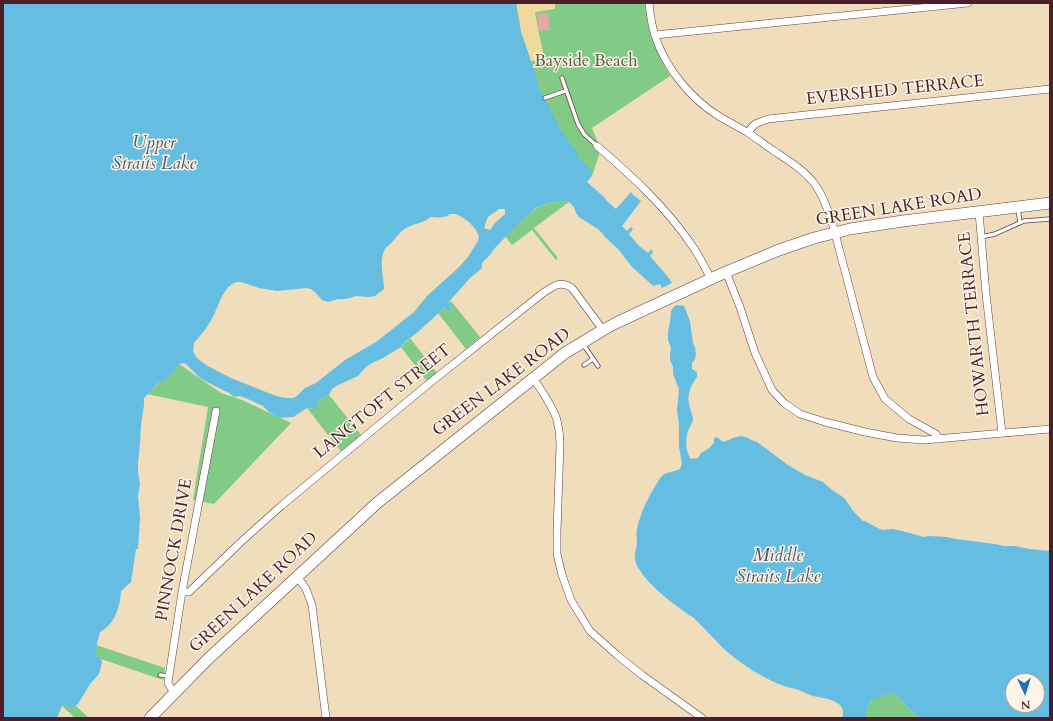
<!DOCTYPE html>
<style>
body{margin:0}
#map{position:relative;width:1053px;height:721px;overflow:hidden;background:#efddbc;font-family:Cardo,serif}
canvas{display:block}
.frame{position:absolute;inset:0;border:4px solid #4a1f2b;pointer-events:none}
.north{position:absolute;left:1005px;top:673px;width:40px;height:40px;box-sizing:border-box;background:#fcf5e5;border:1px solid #b59f9b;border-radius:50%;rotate:176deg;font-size:11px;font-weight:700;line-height:16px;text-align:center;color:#4a1f2b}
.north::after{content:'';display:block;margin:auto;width:14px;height:18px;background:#1f6fb2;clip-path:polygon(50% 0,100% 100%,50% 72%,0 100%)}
</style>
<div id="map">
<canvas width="1053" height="721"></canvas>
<div class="frame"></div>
<div class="north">N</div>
</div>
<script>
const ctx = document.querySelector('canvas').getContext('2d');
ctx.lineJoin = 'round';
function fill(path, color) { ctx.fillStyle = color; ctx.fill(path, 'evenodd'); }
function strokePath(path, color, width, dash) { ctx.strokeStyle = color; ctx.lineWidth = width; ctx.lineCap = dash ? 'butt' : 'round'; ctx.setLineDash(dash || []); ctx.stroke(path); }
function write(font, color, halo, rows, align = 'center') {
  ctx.font = font + ' Cardo,serif'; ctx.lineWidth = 3; ctx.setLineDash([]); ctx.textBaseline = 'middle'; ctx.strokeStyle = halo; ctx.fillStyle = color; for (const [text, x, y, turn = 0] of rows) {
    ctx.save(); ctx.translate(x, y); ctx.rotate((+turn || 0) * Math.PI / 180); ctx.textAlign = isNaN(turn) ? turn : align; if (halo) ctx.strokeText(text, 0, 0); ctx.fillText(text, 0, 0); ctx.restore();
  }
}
const green = new Path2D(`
 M515,3H645C646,29 657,54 670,76L592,128L601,149L592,176L555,123L520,63Z
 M562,201L569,202L534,228L558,258L556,260L532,230L512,245L505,236C517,225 531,209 546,204C551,202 557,202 562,201Z
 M451,301L480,337L466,349L438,313L446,308L448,303Z
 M410,338L437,373L427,381L401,347Z
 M179,364L221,393L242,400L291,423L214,504L193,500L208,407L147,394Z
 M329,395L362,436L342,453L307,408L312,409L317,405L319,400Z
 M96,645L165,668L163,680L101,659L96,654Z
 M888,693H893L896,694L909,709L919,718H866L868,708L871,700C876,697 882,695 888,693Z
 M65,705L74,707L76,706L89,718H75L62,706Z`);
const sand = new Path2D(`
 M516,3H555V9L535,12L539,34L545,60L531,61L521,32Z`);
const water = new Path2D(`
 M3,3H516L521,32L536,76L538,87L542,94L547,102L561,131L576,151L580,159L592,172V176L587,182L604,197L607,201L616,209L631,192L633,195L641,201L622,226L627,231L631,227L633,229L629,234L638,245L648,253L651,249L653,252L650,256C657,265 666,273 672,283L662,288L660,284L653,286L651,284L632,267L618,249L604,236L602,233L598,229L579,217L576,213L574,207L569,202L562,201L548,203L536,208L522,220L495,248L489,256L482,263V267L481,269L470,278L448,303L451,306V310L449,311L446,308L442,310L418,332L406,341L401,347L383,358L372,363L366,367L358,376L338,385L332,389L329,395L319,400L317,405L315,409L307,408L293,417L279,418L269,412L263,406L250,400L240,396L234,397L229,393L205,381L199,377L187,365L184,363L179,364L169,377L157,384L144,398V405L141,425L140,443L138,463V472L140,484L138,496L140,518L138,549H136L131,582L121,591C120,607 115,624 100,632C98,639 96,646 96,654L101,659L102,662L99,674L90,684L78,704L74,707H69L65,705L62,706L58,716L56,718H3ZM499,209H505V214L495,223L490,230L484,228L488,217ZM450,214H456L462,217L470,223L476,230L479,236L478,241L468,257L458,268L427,296L414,312L376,342L345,360L316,383L305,388L297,396L293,398H285L276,396L231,378L206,365L197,358L193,352L194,343L205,330L213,317L222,296L228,287L234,283L237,282H241L259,288L277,291L306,288L311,289L315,292L322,300L328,302L338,299H346L356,296L369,297L375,296L384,289V287C383,275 379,259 385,249C387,246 390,245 392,242C397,237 400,231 408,227C416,223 424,223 430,217C438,217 444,219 450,214Z
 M676,305L684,306L685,308L690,321L693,343L695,347L696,354L695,359L692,363V369L697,372V377C690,387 686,395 690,408C691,412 693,416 693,420C692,423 690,426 689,429C685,437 685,452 691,459L698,458L701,453L708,449L714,443V439L716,437L718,438L723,442C730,440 738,434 745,437C750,438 752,441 757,442L788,465L805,475L823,482L832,490L840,495L845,499L854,512L863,521H865L872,525L882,530L893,529L902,531L924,537L929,536L947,537L956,539L995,544L1004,546H1015L1029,549L1050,551V718H919L909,709L896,694L893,693L880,696L877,698L871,700L868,708L866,718H842C849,701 824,698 813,696C807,694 802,691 796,689C793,688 790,688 787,687C765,680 741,664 724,649C714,639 704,628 694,618L689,615C672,603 650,587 639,569C632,558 636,554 637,542C637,538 636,534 637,530C640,514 647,499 656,485C658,482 659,479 661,477C665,472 674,472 680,469L682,463L679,447V424L677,411L679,389L673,374V367L670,360V354L671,348L668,340V331L670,322L671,312L672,309ZM1013,681H1037V705H1013Z`);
const building = new Path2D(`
 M548,13L550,30L539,31L537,14Z`);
const lane = new Path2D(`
 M562,78L578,124L584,134L597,146
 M545,98L565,91
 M1018,208L1020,223
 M981,237L995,234L1024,221L1050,219
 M583,344L598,366
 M584,365L593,359
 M160,675L169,676`);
const street = new Path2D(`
 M649,3C650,14 652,26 655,36C666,69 691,99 720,117C729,122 738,127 747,132C756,138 765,145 774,151C789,161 806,171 816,186C823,196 828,210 832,222L873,377L885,399L909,419L936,434L939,439
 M655,35L968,3
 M748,132L755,124L768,119L1050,89
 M597,146C632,176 667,208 693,247C700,257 705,268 711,279
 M979,212L986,294L1002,433
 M726,272L740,307L755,353L772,390L784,403L800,414L825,422L865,432L897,438L924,440L1050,429
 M533,378C542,391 552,405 557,420C559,428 560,437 560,445L557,532V554L562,575L571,600L590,631L617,655L642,675L702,718
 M297,576L306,589L312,605L326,718
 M182,592H189L242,541L281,506L426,386L543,293C554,286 560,280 572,288L603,330
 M174,693L168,683L169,676L182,592L216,411`);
const secondary = new Path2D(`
 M150,718L208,659L377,503L565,353L603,330L618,322L646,309L726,272L779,250L814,238L850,229L903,221L1050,203`);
const parkNames = [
 ["Bayside Beach",586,62]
];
const streetNames = [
 ["EVERSHED TERRACE",895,91,-6],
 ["GREEN LAKE ROAD",899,208,-9],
 ["HOWARTH TERRACE",975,324,-96],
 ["GREEN LAKE ROAD",502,383,-37],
 ["LANGTOFT STREET",383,402,-39],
 ["PINNOCK DRIVE",175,550,-80],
 ["GREEN LAKE ROAD",254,593,-43]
];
const waterNames = [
 ["Upper",154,144],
 ["Straits Lake",154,165],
 ["Middle",778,557],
 ["Straits Lake",778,578]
];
fill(green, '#81cb87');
fill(sand, '#eeda9e');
fill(water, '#65bee2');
fill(building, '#e4aaa7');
strokePath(lane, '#633c41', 5);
strokePath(street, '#633c41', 8);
strokePath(secondary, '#633c41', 12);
strokePath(lane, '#fff', 3.5);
strokePath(street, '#fff', 7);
strokePath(secondary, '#fff', 11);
write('17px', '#5a5347', '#fcf5e5', parkNames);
write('17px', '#4a1f2b', '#fcf5e5', streetNames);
write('italic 18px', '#53576b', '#fcf5e5', waterNames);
</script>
